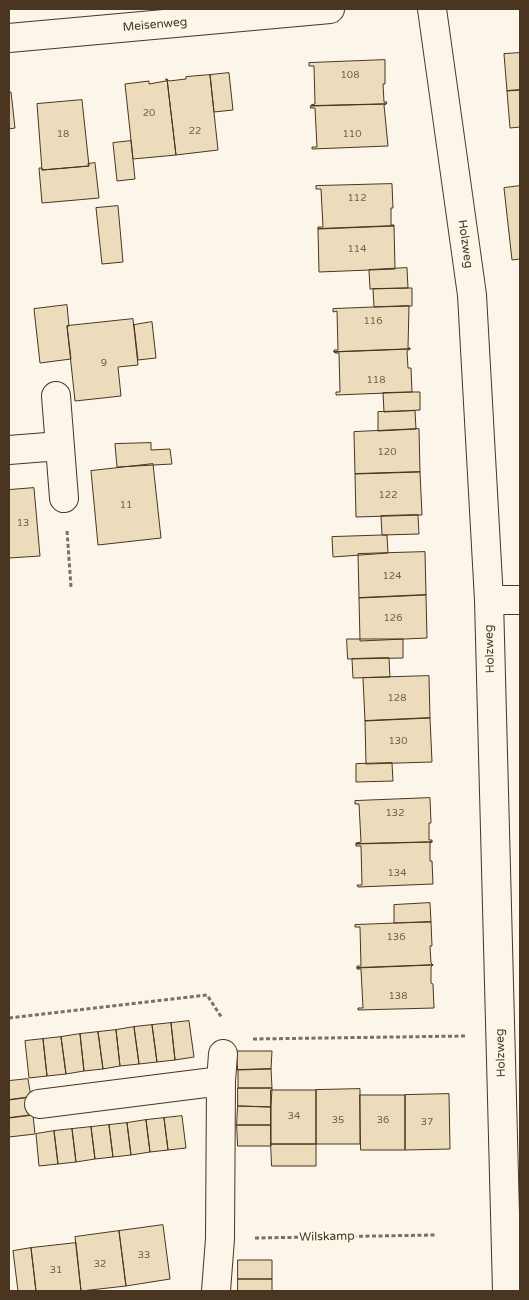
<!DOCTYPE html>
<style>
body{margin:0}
#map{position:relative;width:529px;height:1300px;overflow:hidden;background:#fbf6e9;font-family:"Varela Round",sans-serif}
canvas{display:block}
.frame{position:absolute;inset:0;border:10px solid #4a3520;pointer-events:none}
</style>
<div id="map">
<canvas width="529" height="1300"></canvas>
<div class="frame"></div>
</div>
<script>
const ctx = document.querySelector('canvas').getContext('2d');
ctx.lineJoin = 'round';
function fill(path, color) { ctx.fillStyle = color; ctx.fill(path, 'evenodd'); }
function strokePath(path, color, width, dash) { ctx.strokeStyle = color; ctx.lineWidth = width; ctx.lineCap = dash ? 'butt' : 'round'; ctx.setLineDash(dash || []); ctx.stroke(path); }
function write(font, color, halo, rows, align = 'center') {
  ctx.font = font + ' "Varela Round",sans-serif'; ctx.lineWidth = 4; ctx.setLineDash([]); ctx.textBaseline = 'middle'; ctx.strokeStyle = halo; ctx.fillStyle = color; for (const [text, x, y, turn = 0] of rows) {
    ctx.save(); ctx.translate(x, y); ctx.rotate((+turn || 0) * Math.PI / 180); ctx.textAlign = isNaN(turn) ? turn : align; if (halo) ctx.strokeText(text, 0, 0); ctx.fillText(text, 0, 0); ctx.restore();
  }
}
const building = new Path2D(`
 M520,53V90L507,91L504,54Z
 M385,60V84H383L384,102H387L386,104L311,106V105L315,104L314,66H309V63Z
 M229,73L233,110L214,112L210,75Z
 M210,75L218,150L176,155L167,79L169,81L186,79V77Z
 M166,79H167L176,155L133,159L125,84L149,81V84L166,81Z
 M520,90V127L510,128L507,91Z
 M9,92H11L15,128L9,129Z
 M82,100L89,166L42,170L37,104Z
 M386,104L384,105L388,146L312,149V147H317L315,108H310L311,106Z
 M131,141L135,179L117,181L113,143Z
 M95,163L99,198L42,203L39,168H42V170L89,166L88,164Z
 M392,184L393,208H391V225H394V226L318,229V227H323L321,189H316V186Z
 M520,186V259L512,260L504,188Z
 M118,206L123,262L102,264L96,208Z
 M394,226L395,269L319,272L318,229Z
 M407,268L408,288L370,289L369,270Z
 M408,288H412V306L374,307L373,289Z
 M67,305L69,326H67L71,359L40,363L34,309Z
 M409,306L408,348H410V349L334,352V350H338L337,311L333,312V309Z
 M133,319L138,365L118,367L121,396L75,401L67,326Z
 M152,322L156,358L138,360L134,325Z
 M410,349L407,351L408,368H411L412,392L336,395V392H340L339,353H335L334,352Z
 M412,392H420V410L384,412L383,393Z
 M415,411L416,429L378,431V412Z
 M419,429L420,472L355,474L354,432Z
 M151,443V450L170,449L172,464L117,467L115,444Z
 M153,464L161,538L98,545L91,471Z
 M420,472L422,515L356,517L355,474Z
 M34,488L40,556L9,558V490Z
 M418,515L419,534L382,535L381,516Z
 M382,535H387L388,553L333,557L332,537Z
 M425,552L426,595L359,598L358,554Z
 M426,595L427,638L360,641L359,598Z
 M347,639H403V658L348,659Z
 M389,658L390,677L353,678L352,659Z
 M429,676L430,718L365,721L363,678Z
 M430,718L432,762L366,764L365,721Z
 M392,763L393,781L356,782V764Z
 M430,798L431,823H429V840H432V842L356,844V843L361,842L359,804H355V801Z
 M432,842L430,843V861H432L433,884L358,887L357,885H362L361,846H356V844Z
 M430,903L431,922L394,923V905Z
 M431,922L432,946H430L431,963L433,965L357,968V966H361L360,927H355V925Z
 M433,965L431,967V983L433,984L434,1008L358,1010V1008H363L361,969H357V968Z
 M189,1021L194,1057L175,1060L171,1023Z
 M171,1023L175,1060L157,1062L152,1025Z
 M152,1025L157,1062L139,1064L134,1027Z
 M134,1027L139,1064L120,1066L116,1030Z
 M116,1030L120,1066L103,1069L98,1032Z
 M98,1032L103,1069L84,1071L80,1034Z
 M80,1034L84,1071L66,1074L61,1037Z
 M61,1037L66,1074L47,1076L43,1039Z
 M43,1039L47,1076L29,1078L25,1041Z
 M237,1051H272L271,1069L238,1070Z
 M271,1069L272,1088H238V1070Z
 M28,1079L31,1097L9,1100V1081Z
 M238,1088H272L271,1107L238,1106Z
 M360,1089V1144H316V1090Z
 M271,1090H316V1144H271Z
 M449,1094L450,1149L405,1150V1095Z
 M360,1095H405V1150H361Z
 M31,1097L33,1115L9,1118V1100Z
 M238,1106L271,1107V1125H237Z
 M33,1115L35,1134L9,1137V1118Z
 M182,1116L186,1148L168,1150L164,1118Z
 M164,1118L168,1150L150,1152L146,1120Z
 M146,1120L150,1152L131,1155L127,1123Z
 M127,1123L131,1155L113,1157L109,1125Z
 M109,1125L113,1157L95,1159L91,1127Z
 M237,1125H271V1146H238Z
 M91,1127L95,1159L76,1162L72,1129Z
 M72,1129L76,1162L58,1164L54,1131Z
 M54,1131L58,1164L39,1166L36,1134Z
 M271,1144H316V1166H272Z
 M163,1225L170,1279L126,1286L119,1231Z
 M119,1231L126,1286L81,1291L75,1237Z
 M76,1243L81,1291H36L31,1248Z
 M31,1248L36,1291H18L13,1251Z
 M238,1260H272V1279H238Z
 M238,1279H272V1291H238Z`);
const path = new Path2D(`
 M67,531L71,587
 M9,1018L207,995L222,1018
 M253,1039L465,1036
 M255,1238L435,1235`);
const minor = new Path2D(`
 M432,9L472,295L489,600L507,1291
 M9,38L330,9
 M56,396L64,498
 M9,450L60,446
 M489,600H520
 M39,1104L221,1081
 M216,1291L220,1239L221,1081L223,1054`);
const numberNames = [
 ["108",350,75],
 ["20",149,113],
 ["22",195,131],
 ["18",63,134],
 ["110",352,134],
 ["112",357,198],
 ["114",357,249],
 ["116",373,321],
 ["9",104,363],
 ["118",376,380],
 ["120",387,452],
 ["122",388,495],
 ["11",126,505],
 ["13",23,523],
 ["124",392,576],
 ["126",393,618],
 ["128",397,698],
 ["130",398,741],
 ["132",395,813],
 ["134",397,873],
 ["136",396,937],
 ["138",398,996],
 ["34",294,1116],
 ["35",338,1120],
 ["36",383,1120],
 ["37",427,1122],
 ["33",144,1255],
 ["32",100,1264],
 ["31",56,1270]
];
const streetNames = [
 ["Meisenweg",155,25,-5],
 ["Holzweg",465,244,82],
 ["Holzweg",490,649,-92],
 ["Holzweg",501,1053,-92],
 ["Wilskamp",327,1237,-1]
];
fill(building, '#ecdcbc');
strokePath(building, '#4a3520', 1);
strokePath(minor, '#4a3520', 30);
strokePath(path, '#7f6f5c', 3, [4, 2.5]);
strokePath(minor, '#fbf6e9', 28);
write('10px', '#725f47', null, numberNames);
write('12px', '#4a3520', '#fbf6e9', streetNames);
</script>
